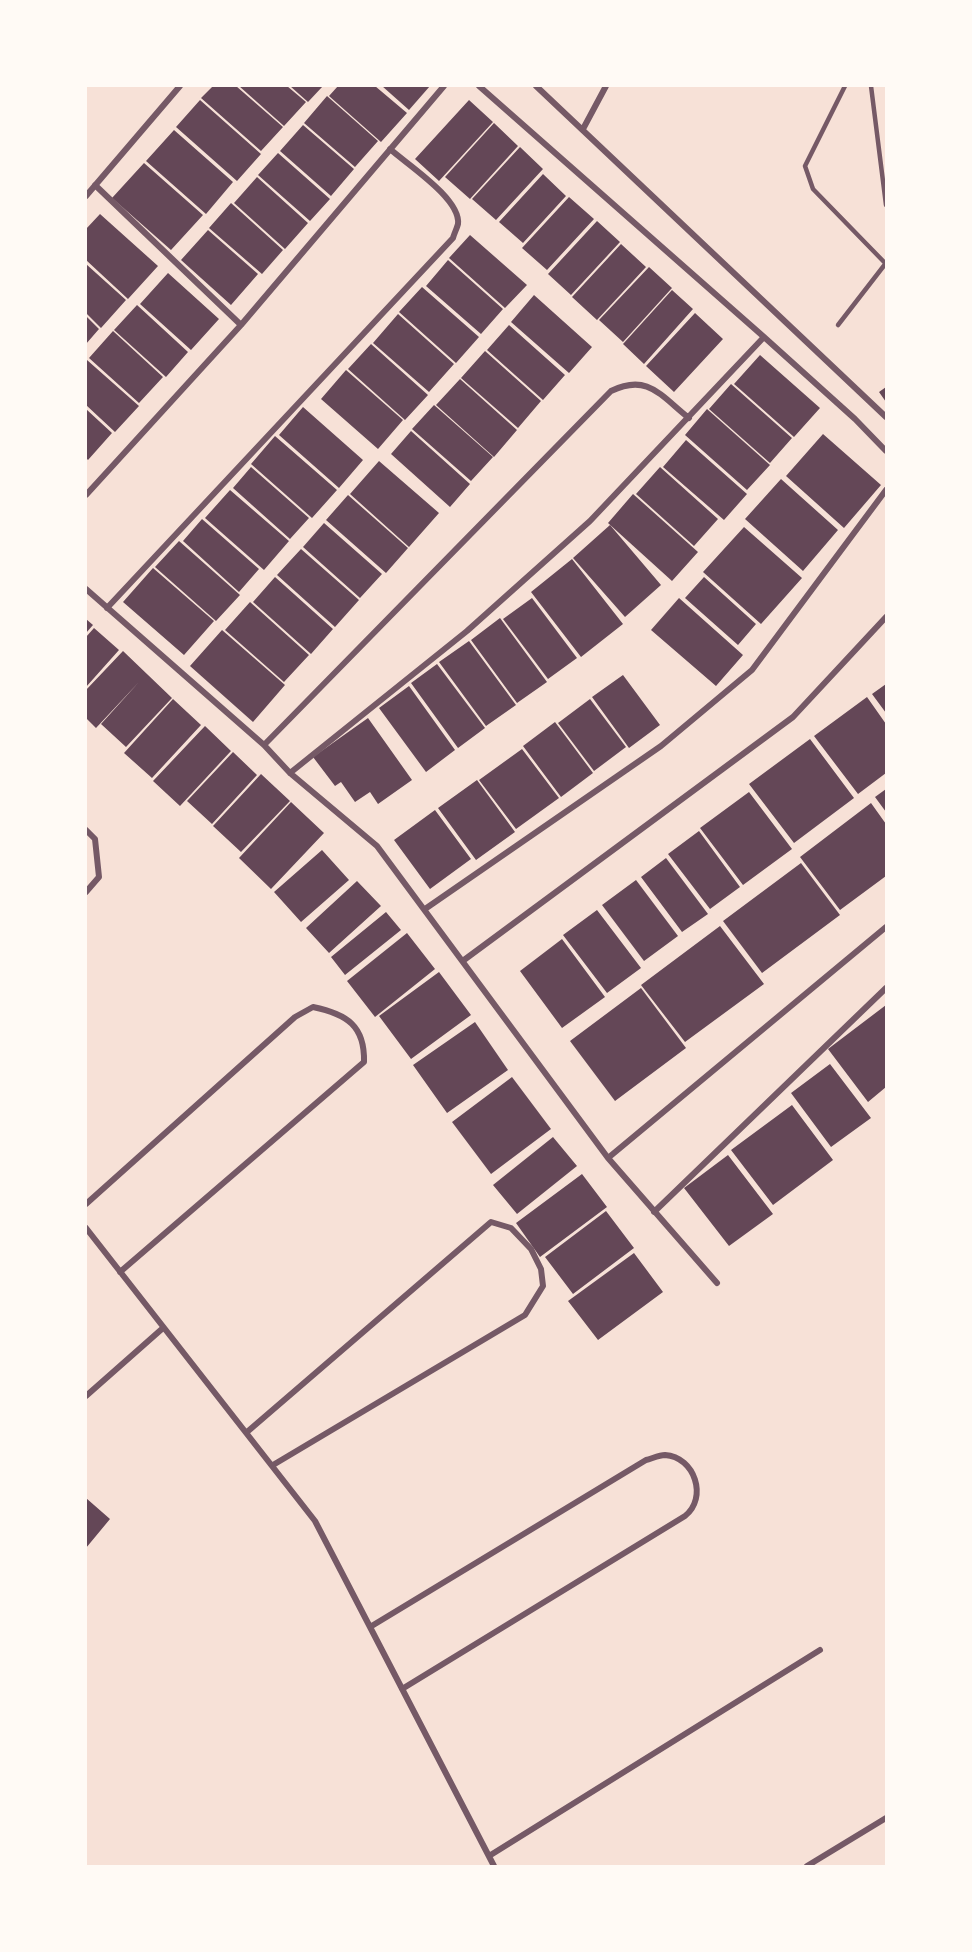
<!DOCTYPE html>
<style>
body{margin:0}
#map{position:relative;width:972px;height:1952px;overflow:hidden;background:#f7e1d7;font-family:"PT Sans",sans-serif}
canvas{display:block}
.frame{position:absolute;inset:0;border:87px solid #fffaf5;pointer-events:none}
</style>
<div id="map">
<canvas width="972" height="1952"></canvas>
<div class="frame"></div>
</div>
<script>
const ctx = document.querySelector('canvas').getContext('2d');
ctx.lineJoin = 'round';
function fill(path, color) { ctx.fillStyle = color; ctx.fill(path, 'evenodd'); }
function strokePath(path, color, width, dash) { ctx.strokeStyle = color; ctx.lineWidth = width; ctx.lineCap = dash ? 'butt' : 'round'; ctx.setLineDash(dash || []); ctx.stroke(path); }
const building = new Path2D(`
 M213,86H236L283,127L261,151L201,98Z
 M239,86H287L306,102L284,126Z
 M290,86H323L308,102Z
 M338,86H375L407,113L381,142L329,96Z
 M382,86H430L409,110Z
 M327,96L378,141L355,167L304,123Z
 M200,100L261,154L237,181L176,127Z
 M469,100L493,122L439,181L415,159Z
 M494,123L518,146L470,199L445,177Z
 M303,125L354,169L331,196L280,151Z
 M174,130L233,182L206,214L146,161Z
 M520,147L543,169L496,220L472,199Z
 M278,153L330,199L310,221L258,175Z
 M144,163L203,215L171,250L112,198Z
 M543,174L566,196L523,243L499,222Z
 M257,177L308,223L285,249L234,203Z
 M569,197L594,219L547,270L522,248Z
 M231,203L283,250L262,274L209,228Z
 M100,214L158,266L128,299L86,260V229Z
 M597,221L620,242L571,295L548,274Z
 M208,230L258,274L231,305L181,260Z
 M470,235L527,285L505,308L449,258Z
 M621,244L646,267L597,320L572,297Z
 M448,260L503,309L481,334L426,286Z
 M86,264L126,300L101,328L86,313Z
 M649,267L672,288L623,342L599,320Z
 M168,273L219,319L191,350L140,304Z
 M422,287L479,337L456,363L399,312Z
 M672,290L693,309L644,364L623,344Z
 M534,295L592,347L569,373L511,322Z
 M137,305L188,352L166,377L114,330Z
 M695,313L723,339L674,392L646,366Z
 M398,314L454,364L429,392L373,343Z
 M86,316L99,329L86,344Z
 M509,325L565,375L543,400L487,350Z
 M113,331L163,377L139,403L89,358Z
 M371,344L428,395L405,420L348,369Z
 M485,351L541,401L518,428L461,378Z
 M760,355L820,408L794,437L734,384Z
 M87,360L139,406L115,432L86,405Z
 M346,370L403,420L378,449L321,399Z
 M460,379L517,430L494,457L436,405Z
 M731,384L792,438L770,463L709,409Z
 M886,387V402L879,392Z
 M434,405L493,457L471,481L412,429Z
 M303,407L363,460L339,488L279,435Z
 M86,409L112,433L88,460L86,458Z
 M707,409L770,465L747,490L685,435Z
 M411,431L470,484L450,507L391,454Z
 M823,434L881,485L844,528L786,476Z
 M275,436L337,490L312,518L251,464Z
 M686,440L747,494L724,520L663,467Z
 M379,461L439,513L409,547L350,494Z
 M251,467L309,518L290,539L233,488Z
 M660,467L718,519L694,546L636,494Z
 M781,479L838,530L803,571L745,519Z
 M230,490L289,541L264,570L205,518Z
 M633,494L698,552L672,581L608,523Z
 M348,495L408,548L386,573L326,520Z
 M202,519L259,569L239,592L183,541Z
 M324,523L382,574L360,598L303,547Z
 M610,525L661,585L625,617L573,558Z
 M744,527L802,578L761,624L703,572Z
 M179,541L240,595L216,621L155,567Z
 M301,549L359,600L335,627L277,575Z
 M572,559L623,624L581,657L531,592Z
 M153,568L214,621L184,655L123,602Z
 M275,577L333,629L311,654L253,602Z
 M704,577L756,624L738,645L685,598Z
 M532,598L577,658L548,679L503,619Z
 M679,598L743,655L716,686L651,630Z
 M250,602L309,655L284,682L225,630Z
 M500,618L547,682L517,703L471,640Z
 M86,619L93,625L86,633Z
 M94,628L119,650L86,687V637Z
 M222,630L285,685L253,722L190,666Z
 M469,641L516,705L486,726L439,662Z
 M123,651L172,698L126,747L101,724L139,682L96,728L86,718V690Z
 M437,664L485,728L458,748L411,683Z
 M623,675L660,725L629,748L592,697Z
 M886,684V713L872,694Z
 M409,686L455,750L426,772L379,708Z
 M867,697L886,724V773L858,794L814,736Z
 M173,699L201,725L152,778L124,753Z
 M590,699L626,747L594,771L558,723Z
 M368,718L412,780L378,804L370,792L355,802L341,782L335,786L313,757Z
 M555,722L593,773L561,797L523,746Z
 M205,726L231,751L180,806L153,781Z
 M810,739L854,798L794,843L749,784Z
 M522,749L559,798L516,829L479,780Z
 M233,752L257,775L212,824L187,801Z
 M261,774L290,801L241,852L213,826Z
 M477,780L515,832L476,860L438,808Z
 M886,789V812L875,797Z
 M749,792L792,849L743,885L700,828Z
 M291,802L324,833L271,889L239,858Z
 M871,803L886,824V876L840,910L800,857Z
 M435,810L471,859L430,889L394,840Z
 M699,831L740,887L710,909L668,854Z
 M322,850L349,880L301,922L274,892Z
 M666,858L708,914L682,932L641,877Z
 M801,863L840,915L762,973L723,921Z
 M636,880L678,936L644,961L602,905Z
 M357,881L381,906L329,953L306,928Z
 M597,910L641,968L607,993L563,935Z
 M386,912L401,930L345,975L331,957Z
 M720,926L764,984L685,1042L641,985Z
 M407,933L435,969L375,1017L347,981Z
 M562,939L605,997L562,1028L520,971Z
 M439,972L471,1015L411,1059L379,1016Z
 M641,988L686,1048L615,1101L570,1041Z
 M886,1005V1087L868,1102L828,1049Z
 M475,1022L508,1070L447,1113L413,1065Z
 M830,1064L871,1118L831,1147L791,1093Z
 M512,1077L551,1129L491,1174L452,1122Z
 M792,1105L833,1160L773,1205L731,1150Z
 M553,1137L577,1166L517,1214L493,1185Z
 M728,1155L773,1214L729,1246L684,1188Z
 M582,1174L607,1207L540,1257L516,1223Z
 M606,1211L634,1248L573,1294L545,1257Z
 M634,1253L663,1292L598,1340L568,1301Z
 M86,1498L110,1519L86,1548Z`);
const service = new Path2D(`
 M845,86L805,166L813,189L886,264
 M871,86L886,205
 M838,325L886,263`);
const minor = new Path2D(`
 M479,86L764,337L855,419L886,451
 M536,86L886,417
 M583,129L606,86
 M95,185L241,325
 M86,196L180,86
 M86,495L241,325L444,86
 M86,589L264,745L290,773L377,846L608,1158L717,1283
 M107,608L453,238C454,234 457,228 458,224C461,199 408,165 390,149
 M264,745L611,391C648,373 661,396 689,418
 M290,773L467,631L590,521L764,337
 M86,830L95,839L99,877L86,892
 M425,909L661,746L752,670L886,490
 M464,960L793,717L886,617
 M608,1158L886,927
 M86,1204L295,1017L313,1007C347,1014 365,1026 364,1062L120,1272
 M654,1212L886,988
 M86,1228L315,1521L494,1866
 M86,1396L163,1328
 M247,1432L491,1222L511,1228L531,1249L541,1269L543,1286L525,1315L273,1465
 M370,1627L646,1460C651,1459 659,1455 665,1455C695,1457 708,1498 685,1516L402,1689
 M489,1856L820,1650
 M807,1866L886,1818`);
fill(building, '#644757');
strokePath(service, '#755966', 4.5);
strokePath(minor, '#755966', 6);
</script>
